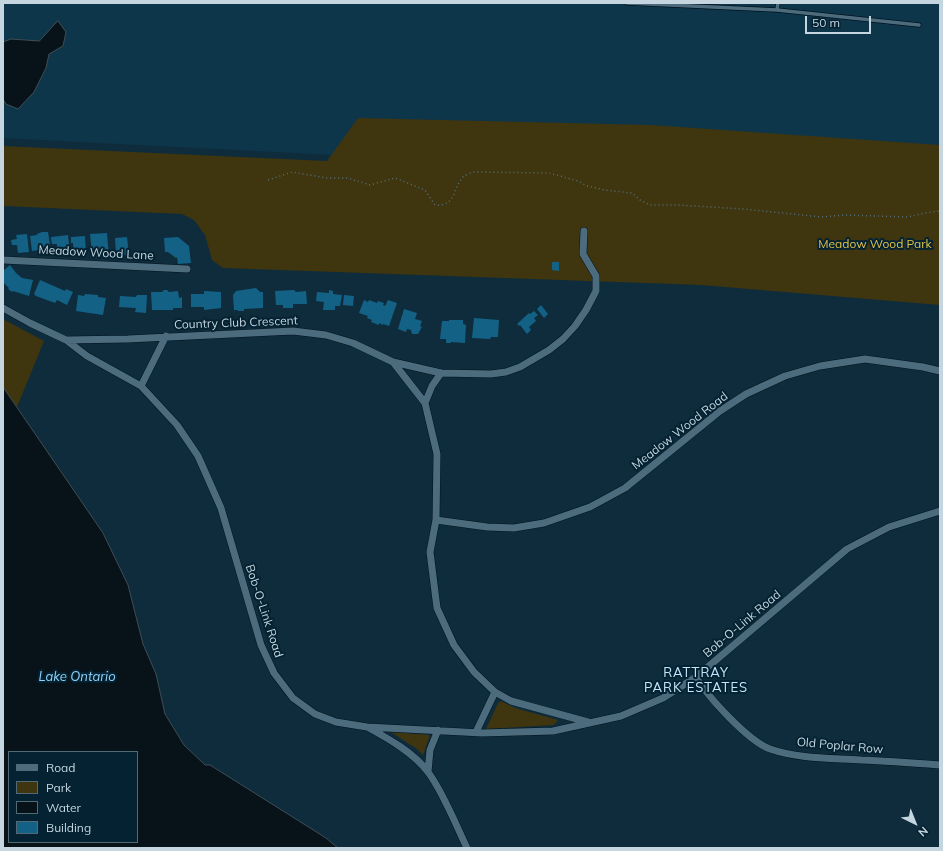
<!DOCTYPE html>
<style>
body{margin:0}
#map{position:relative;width:943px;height:851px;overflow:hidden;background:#0e2c3c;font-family:Mulish,sans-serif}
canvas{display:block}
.frame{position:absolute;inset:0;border:4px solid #c5d6e0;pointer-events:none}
.legend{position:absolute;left:8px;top:751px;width:130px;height:92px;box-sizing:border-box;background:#042232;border:1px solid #516a78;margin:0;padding:5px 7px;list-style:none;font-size:12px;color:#c5d6e0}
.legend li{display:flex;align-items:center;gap:8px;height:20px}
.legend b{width:20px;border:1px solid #516a78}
.north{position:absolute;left:895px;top:803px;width:40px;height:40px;-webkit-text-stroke:3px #042232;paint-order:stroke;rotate:137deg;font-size:11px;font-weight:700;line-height:16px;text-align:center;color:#c5d6e0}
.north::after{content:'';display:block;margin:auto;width:14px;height:18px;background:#c5d6e0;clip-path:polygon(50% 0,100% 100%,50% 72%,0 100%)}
.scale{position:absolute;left:805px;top:16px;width:66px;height:18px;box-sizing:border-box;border:2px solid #c5d6e0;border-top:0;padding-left:5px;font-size:12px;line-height:14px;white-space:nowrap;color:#c5d6e0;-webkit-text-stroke:3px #042232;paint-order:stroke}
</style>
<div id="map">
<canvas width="943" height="851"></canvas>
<div class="frame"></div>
<ul class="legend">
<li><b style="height:5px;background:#4c6b7d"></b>Road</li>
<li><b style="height:11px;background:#3f350f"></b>Park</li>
<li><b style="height:11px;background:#071219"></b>Water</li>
<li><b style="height:11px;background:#146186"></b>Building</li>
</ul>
<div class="north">N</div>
<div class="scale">50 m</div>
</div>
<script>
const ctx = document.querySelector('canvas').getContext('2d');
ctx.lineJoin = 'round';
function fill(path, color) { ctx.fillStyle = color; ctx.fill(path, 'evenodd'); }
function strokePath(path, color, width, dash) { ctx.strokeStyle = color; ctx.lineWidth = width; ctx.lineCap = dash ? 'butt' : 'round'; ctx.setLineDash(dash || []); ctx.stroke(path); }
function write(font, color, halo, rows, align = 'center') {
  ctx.font = font + ' Mulish,sans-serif'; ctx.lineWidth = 4; ctx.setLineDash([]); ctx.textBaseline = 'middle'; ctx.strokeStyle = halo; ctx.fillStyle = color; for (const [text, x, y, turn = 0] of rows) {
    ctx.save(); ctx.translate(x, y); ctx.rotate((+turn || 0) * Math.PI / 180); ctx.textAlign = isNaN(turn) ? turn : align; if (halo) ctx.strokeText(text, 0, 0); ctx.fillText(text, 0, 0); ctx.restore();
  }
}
const built = new Path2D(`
 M3,3H940V183L820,180L3,138Z`);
const green = new Path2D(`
 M358,118L651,125L940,145V305L701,285L223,268L212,260L205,235L194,220L182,214L3,206V146L327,161Z
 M3,319L44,341L17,407L3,388Z
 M501,701L515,708L558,720L554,725L486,729L498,703Z
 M391,732L430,735L423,755L417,749Z`);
const water = new Path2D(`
 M58,21L66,32L63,46L49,54L46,68L34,92L18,109L6,104L3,99V42L11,39L39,41Z
 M3,387L103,533L128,585L143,644L156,674L165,714L184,745L205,765H210L326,838L338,848H3ZM9,752H137V842H9Z`);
const building = new Path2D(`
 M42,232H48L51,251L39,252V250L32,251L30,236L37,235V234Z
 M107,233L109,256L96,257V253L92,254L90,234Z
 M27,234L29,252L18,253L17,245H12L11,240L17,239L16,235Z
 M68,235L70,253L57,254V244H52L51,237Z
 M85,236L86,254L74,255L73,243H71V237Z
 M127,237L129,255H122V253L116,254L115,238Z
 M178,237L189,246L191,263L178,264L177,257L176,258L168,252H165L164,238Z
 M552,262H559V271L552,270Z
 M10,265L16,273L22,278L33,280L29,296L13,291L12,292L8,289L9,288L3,282V271Z
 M40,280L65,291L66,289L73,292L67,305L57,300L55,303L36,296L34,294Z
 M256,288L260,292H263V308L244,309V311H238V310H234L233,295L236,291Z
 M164,290H167L169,292L178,291L179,298L182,297V308H173V310H152L151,292H162Z
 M294,290L296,292L306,291L307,304H293V308H283V305H276L275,291Z
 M329,290L333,291V294L342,295L340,306H335V310H323L324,302L316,301L317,292L329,293Z
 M204,291L221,292V308L204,310V307H191V294H204Z
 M85,294L98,295V297L106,298L103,315L76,311L78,295L84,296Z
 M137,295H147L146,313L135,312L136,308L119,307L120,296L136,297Z
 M344,295L354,296L353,306L343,305Z
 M364,300L368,302L369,300L377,303L378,301L384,303L383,305L385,306L388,300L397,303L389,326L383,324V325L379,323V325L371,322L372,320L367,318L368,316L359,313Z
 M541,305L548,314L544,318L537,309Z
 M404,309L417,313L415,319L422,321L420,326L422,327L418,334H412L411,330L407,329L406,332L398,329Z
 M534,311L538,315L534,318L536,321L529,327L531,330L527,334L520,325L519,326L517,324L529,313L530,314Z
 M474,318L499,320L498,337H491L490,339L472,338Z
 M449,320H463V324L466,325L465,343L451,342V343H446V339H440L442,321H449Z`);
const path = new Path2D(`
 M268,180L292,172L327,178H348L370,185L395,178L425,190L435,205C457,207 452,187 464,176C466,175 470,173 473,172L549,173L578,181L587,186L605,190L632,193L640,200L650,205H677L743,209L822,217L844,215L908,217L925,213L940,211`);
const service = new Path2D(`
 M627,3L777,10L919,25
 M777,10L778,3`);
const minor = new Path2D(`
 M3,260L187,269
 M3,308L30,323L66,340L87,356L141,386L177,425L198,456L221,508L261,645L274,673L293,698L315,714L336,722L367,727L482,733L553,731L621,716L663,698L696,677L847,549L889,527L940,511
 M66,340L128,339L293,331L326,335L353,343L393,362L425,403L437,454L436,520L430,552L437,608L454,645L474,672L495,692L511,701L588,722
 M393,362L441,373L491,374L506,372L520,367L549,350L563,339L575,326L586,310L596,291V276L583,254L584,231
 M141,386L166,336
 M425,403L432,386L441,373
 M436,520L487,527L514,528L544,523L590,507L625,488L720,411L746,394L785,376L820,366L865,359L923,367L940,371
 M696,677C708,697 748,741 770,749C799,759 830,758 861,760C887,761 914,763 940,765
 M369,728C389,739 414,753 428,772C443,792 456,825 467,848
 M476,732L495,692
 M428,772L430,750L438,730`);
const parkNames = [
 ["Meadow Wood Park",875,244]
];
const streetNames = [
 ["Meadow Wood Lane",96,253,3],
 ["Country Club Crescent",236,323,-2],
 ["Meadow Wood Road",680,431,-38],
 ["Bob-O-Link Road",264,611,72],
 ["Bob-O-Link Road",742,624,-40],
 ["Old Poplar Row",840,746,5]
];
const neighbourhoodNames = [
 ["RATTRAY",696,673],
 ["PARK ESTATES",696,688]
];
const waterNames = [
 ["Lake Ontario",77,677]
];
fill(built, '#0e364a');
fill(green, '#3f350f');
fill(water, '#071219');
strokePath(water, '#404d55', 1);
fill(building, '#146186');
strokePath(service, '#00131f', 5);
strokePath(minor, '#00131f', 8);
strokePath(path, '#566f7d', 1.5, [1, 3]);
strokePath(service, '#4c6b7d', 3.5);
strokePath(minor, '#4c6b7d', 7);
write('12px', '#e2c245', '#042232', parkNames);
write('12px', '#c5d6e0', '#042232', streetNames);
ctx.letterSpacing = '1px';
write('13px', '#c4e6fb', '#042232', neighbourhoodNames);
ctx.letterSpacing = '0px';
write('italic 13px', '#90d2f9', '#042232', waterNames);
</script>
